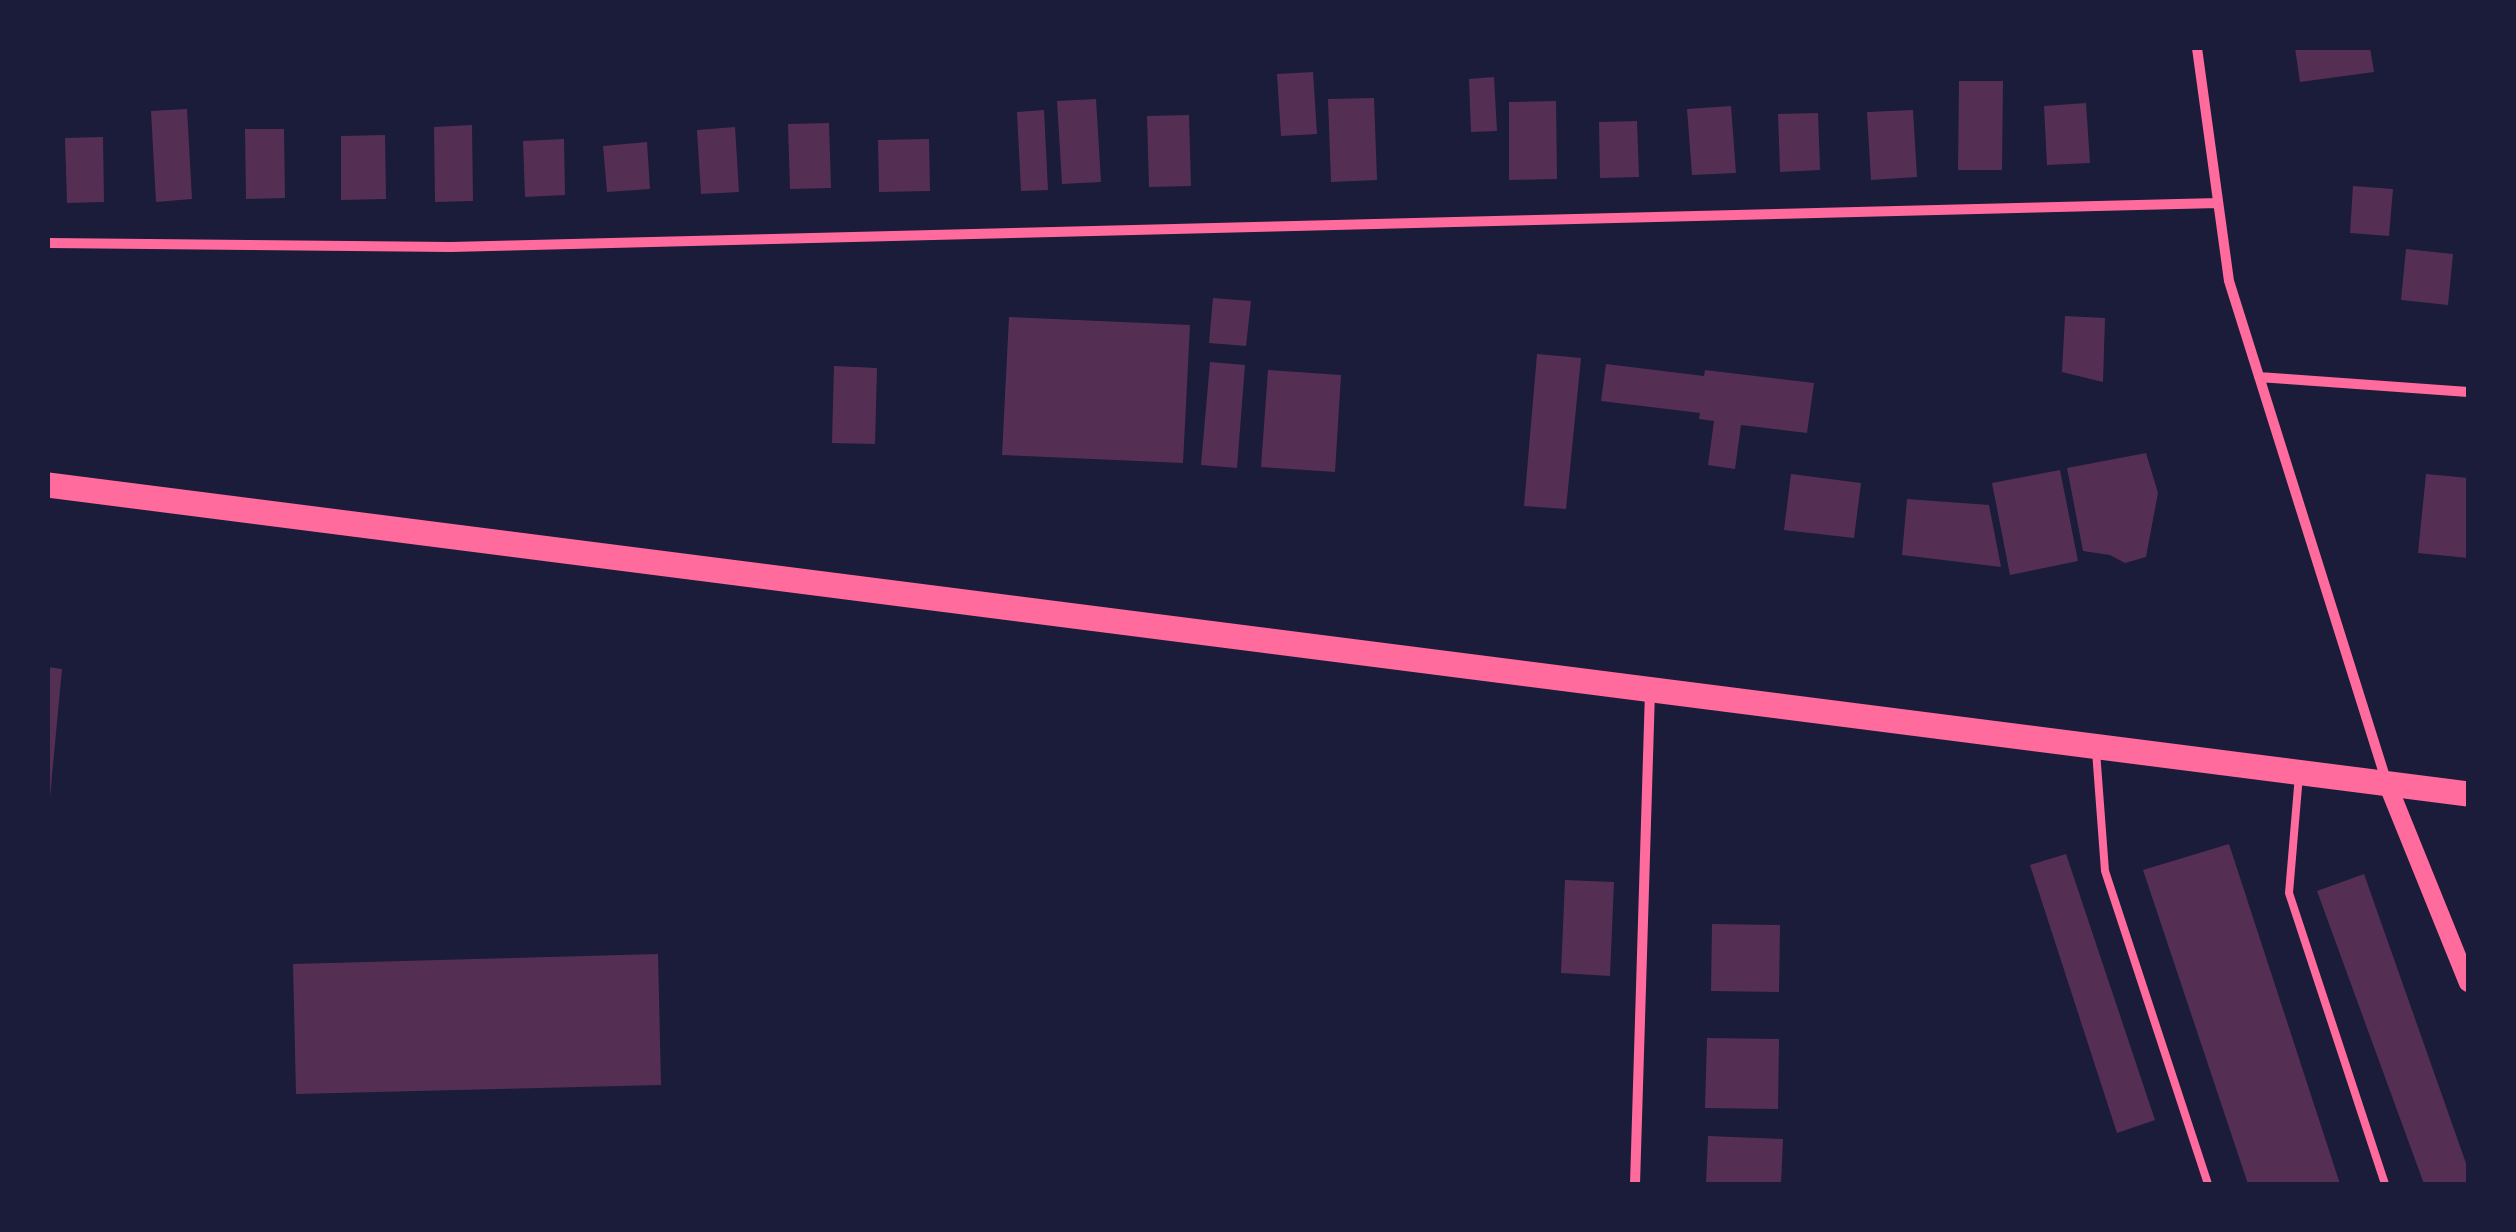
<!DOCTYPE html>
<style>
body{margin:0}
#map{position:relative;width:2516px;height:1232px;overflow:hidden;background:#1b1b3a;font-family:Barlow,sans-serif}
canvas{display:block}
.frame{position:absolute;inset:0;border:50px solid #1b1b3a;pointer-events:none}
</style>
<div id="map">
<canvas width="2516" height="1232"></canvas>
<div class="frame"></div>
</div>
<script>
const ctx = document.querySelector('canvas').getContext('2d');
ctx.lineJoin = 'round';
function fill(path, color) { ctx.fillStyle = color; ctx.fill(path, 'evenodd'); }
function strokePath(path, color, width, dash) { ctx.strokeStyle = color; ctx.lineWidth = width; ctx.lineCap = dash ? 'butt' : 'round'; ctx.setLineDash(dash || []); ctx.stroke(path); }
const building = new Path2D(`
 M2295,48H2370L2374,72L2300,82Z
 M1313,72L1317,134L1281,136L1277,74Z
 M1494,77L1497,131L1471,132L1469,79Z
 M1959,81H2003L2002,170H1958Z
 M1374,98L1377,180L1331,182L1328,99Z
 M1096,99L1101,182L1062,184L1057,101Z
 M1556,101L1557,179L1509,180V102Z
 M2086,103L2090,163L2047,165L2044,106Z
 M1731,106L1736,173L1692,175L1687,109Z
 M187,109L192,199L156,202L151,111Z
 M1044,110L1048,190L1021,191L1017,112Z
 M1913,110L1917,177L1871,180L1867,112Z
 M1818,113L1820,170L1780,172L1778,114Z
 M1189,115L1191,186L1149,187L1147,116Z
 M1637,121L1639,177L1600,178L1599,122Z
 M829,123L831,188L790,189L788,124Z
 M472,125L473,201L435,202L434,127Z
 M735,127L739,192L701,194L697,130Z
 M245,129H284L285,198L246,199Z
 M385,135L386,199L341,200V136Z
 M103,137L104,202L67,203L65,138Z
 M564,139L565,195L525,197L523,141Z
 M929,139L930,191L879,192L878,140Z
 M647,142L650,189L607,192L603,146Z
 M2353,186L2393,189L2389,236L2350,233Z
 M2406,249L2453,254L2448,305L2401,300Z
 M1213,298L1251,301L1246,346L1209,343Z
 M2065,316L2105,318L2103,382L2062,372Z
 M1009,317L1190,325L1183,463L1002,455Z
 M1537,354L1581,358L1566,509L1524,506Z
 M1210,362L1245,365L1237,468L1201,465Z
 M1606,364L1704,376L1705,370L1814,383L1807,433L1741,425L1735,469L1708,465L1714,421L1699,419L1700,413L1601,401Z
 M834,366L877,368L875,444L832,443Z
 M1268,370L1341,375L1335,472L1261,467Z
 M2146,453L2158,493L2146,557L2125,563L2110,555L2083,551L2067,468Z
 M2060,470L2078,561L2010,575L1992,483Z
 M1791,474L1861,483L1854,538L1784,530Z
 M2426,474L2468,478V558L2418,553Z
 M1907,499L1989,505L2001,567L1902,555Z
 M48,667L62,669L50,797H48Z
 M2229,844L2340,1184H2248L2143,870Z
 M2066,854L2155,1120L2117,1133L2030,865Z
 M2364,874L2468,1169V1184H2424L2317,891Z
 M1565,880L1614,882L1610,976L1561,973Z
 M1712,924L1780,925L1779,992L1711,991Z
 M658,954L661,1085L296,1094L293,964Z
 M1707,1038L1779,1039L1778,1109L1705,1108Z
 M1708,1136L1783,1139L1781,1184H1706Z`);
const service = new Path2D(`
 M2096,751L2105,871L2208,1184
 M2299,775L2289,893L2385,1184`);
const minor = new Path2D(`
 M2197,48L2229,281L2386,780
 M48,243L451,247L2218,203
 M2259,377L2468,392
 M1635,1184L1650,691`);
const tertiary = new Path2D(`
 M2387,783L2468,983`);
const primary = new Path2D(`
 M48,485L2468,794`);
fill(building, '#542f53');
strokePath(service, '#ff6b9d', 8);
strokePath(minor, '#ff6b9d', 10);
strokePath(tertiary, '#ff6b9d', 18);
strokePath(primary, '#ff6b9d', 25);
</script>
